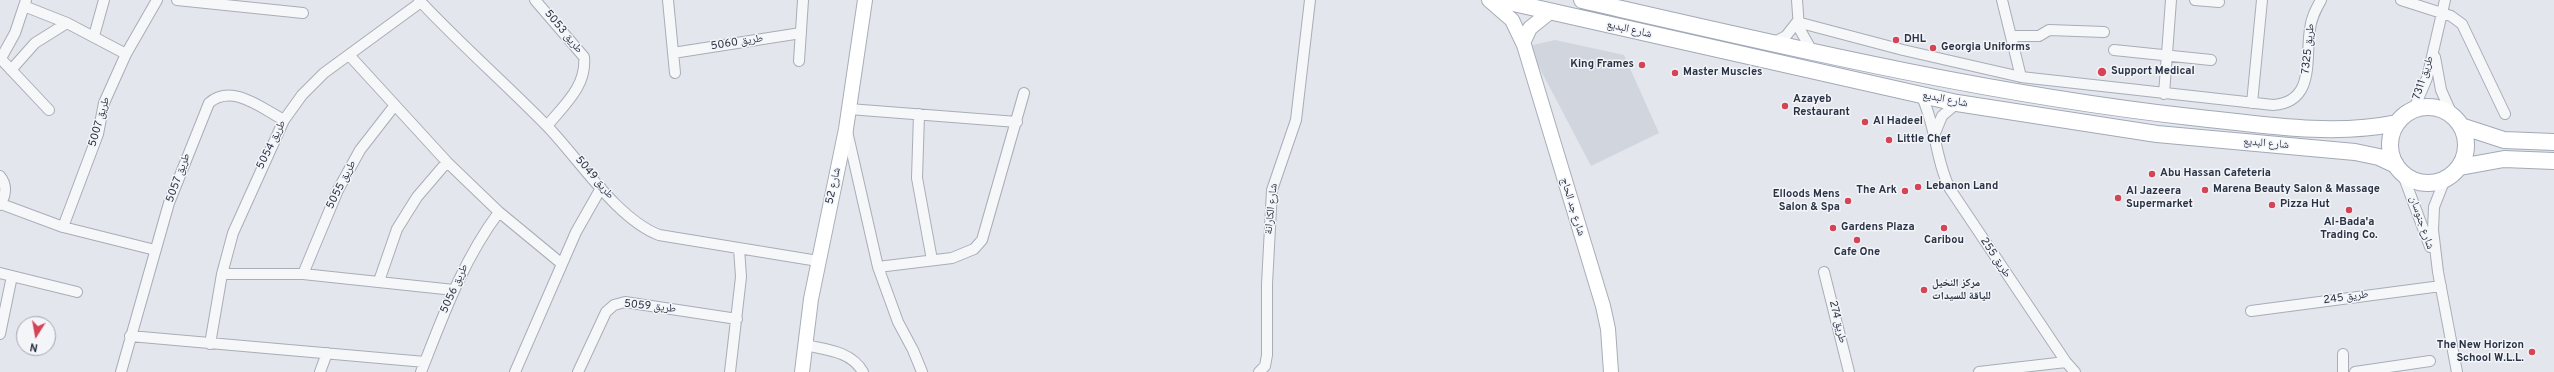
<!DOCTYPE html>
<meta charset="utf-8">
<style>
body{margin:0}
#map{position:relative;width:2554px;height:372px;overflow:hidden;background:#e3e6ec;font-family:Overpass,sans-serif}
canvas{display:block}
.north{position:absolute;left:16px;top:316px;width:40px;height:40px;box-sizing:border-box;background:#f3f5f9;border:1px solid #a3a7b1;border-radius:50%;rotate:191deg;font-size:11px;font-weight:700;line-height:16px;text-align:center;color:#2a3345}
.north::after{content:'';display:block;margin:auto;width:14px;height:18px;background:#d54455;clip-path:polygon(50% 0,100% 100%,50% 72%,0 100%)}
</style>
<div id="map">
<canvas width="2554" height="372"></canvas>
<div class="north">N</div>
</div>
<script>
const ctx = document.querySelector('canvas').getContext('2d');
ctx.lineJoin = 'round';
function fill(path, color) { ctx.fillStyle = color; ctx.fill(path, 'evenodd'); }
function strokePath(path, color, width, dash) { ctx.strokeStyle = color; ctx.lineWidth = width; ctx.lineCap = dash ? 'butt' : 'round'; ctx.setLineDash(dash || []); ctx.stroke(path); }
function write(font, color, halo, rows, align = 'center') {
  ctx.font = font + ' Overpass,"Noto Naskh Arabic",sans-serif'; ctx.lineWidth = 3; ctx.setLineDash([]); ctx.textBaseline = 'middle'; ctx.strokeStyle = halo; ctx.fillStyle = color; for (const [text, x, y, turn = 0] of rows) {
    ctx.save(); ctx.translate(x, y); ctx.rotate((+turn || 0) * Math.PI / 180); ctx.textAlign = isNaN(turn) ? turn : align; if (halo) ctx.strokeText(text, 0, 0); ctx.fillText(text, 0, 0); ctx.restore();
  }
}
const built = new Path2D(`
 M1555,40L1624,55L1659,133L1591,166L1528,46Z`);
const street = new Path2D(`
 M177,0L303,13
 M419,0C460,44 505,83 547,126C578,158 617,219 659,235L818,261
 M535,0L584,57C587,86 564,105 547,126
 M668,0L675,73
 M1797,0L1799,28L1812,51
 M2002,0L2021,77
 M2195,0L2219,2
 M2401,0L2451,16L2462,24L2505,114
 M24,6L67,23L126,54
 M1797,22L1903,50L2021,77L2273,105C2316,102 2305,58 2310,29C2311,18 2316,9 2321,0
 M94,36L104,0
 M2011,36H2039L2049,30L2104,32
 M1775,42L1786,36L1797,22
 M2114,50L2211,60
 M673,53L801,33
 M349,55L447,162L499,212L562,264
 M2435,57L2441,90L2453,117
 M1,59L49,110
 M0,60L15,33L26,0
 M799,61L803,0
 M11,70L35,43L67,23
 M2164,94L2171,0
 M1921,95C1936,125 1935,159 1950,189L2066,362L2075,372
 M2252,103L2262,0
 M849,109L1017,122
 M2413,111L2427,78L2445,0
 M919,114L917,178L932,260
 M847,131L878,267L898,322L913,350L922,372
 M1935,133L1942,116L1957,103
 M2403,175L2430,247
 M0,176C8,186 6,195 0,205
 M2445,179L2434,207L2433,230L2438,272L2457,372
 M1,204L63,227L155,250
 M63,227L98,134L104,103L126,54L157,0
 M878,267L952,258L974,249L982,240L1024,93
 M1824,272L1849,372
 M0,273L77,292
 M222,274H303L454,290
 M303,274L338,190L360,150L395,105
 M379,281L397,229L417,197L447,162
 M2251,311L2441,286
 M0,334L12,276
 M130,336L425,362
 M210,344L222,274L233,233L284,120L302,95L324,73L421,2
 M805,345C827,350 851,351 863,372
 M2343,354V372
 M121,372L169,203L209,103C232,83 261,108 284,120
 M320,372L327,353
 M421,372C443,316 463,260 499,212
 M515,372L576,232L601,188
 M578,372L606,312L614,305L625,302L737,319
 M730,372L741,277L739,248
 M1259,372L1265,366L1267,355V284L1272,190L1296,120L1310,0
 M1979,372L2066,362
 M2355,372L2430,361`);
const secondary = new Path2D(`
 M1489,0L1512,20L1524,45L1603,306L1608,329L1611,372
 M1523,43L1530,28L1550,12
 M802,372L811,299L846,129L865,0`);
const primary = new Path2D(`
 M1500,0L1957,103L2157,134L2355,152L2379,157L2396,165
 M1582,0C1783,46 1985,94 2191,117C2259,124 2330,137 2397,123
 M2390 145a38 38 0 1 1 76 0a38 38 0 1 1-76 0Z
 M2461,126L2504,140L2554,142
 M2460,167L2504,159L2554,161`);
const markers = [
 [1896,40,4,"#d54455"],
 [1933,48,4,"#d54455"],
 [1642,65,4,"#d54455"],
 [2102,72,5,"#d54455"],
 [1675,73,4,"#d54455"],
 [1785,106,4,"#d54455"],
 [1865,122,4,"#d54455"],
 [1889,140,4,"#d54455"],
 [2152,174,4,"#d54455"],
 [1918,187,4,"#d54455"],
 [2205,190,4,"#d54455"],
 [1905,191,4,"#d54455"],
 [2118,198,4,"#d54455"],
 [1848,201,4,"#d54455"],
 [2272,205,4,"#d54455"],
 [2349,210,4,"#d54455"],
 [1833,228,4,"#d54455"],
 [1944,228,4,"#d54455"],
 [1857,240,4,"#d54455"],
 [1924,290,4,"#d54455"],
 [2532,352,4,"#d54455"]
];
const streetNames = [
 ["شارع البديع",1629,30,13],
 ["طريق 5053",563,32,50],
 ["طريق 5060",737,43,-9],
 ["طريق 7325",2309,49,-84],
 ["طريق 7311",2424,78,-72],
 ["شارع البديع",1945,100,11],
 ["طريق 5007",100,122,-74],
 ["شارع البديع",2266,144,5],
 ["طريق 5054",272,145,-64],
 ["طريق 5057",179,178,-70],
 ["طريق 5049",594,178,49],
 ["طريق 5055",342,185,-63],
 ["شارع 52",834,186,-78],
 ["شارع جد الحاج",1572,207,73],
 ["شارع الكارانة",1272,209,-84],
 ["شارع جنوسان",2421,223,71],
 ["طريق 255",1995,258,56],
 ["طريق 5056",455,289,-66],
 ["طريق 245",2346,298,-8],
 ["طريق 5059",650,307,6],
 ["طريق 274",1837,322,76]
];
const poiNames = [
 ["DHL",1904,40],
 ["Georgia Uniforms",1941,48],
 ["King Frames",1634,65,"right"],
 ["Support Medical",2111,72],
 ["Master Muscles",1683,73],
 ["Azayeb",1793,100],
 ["Restaurant",1793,113],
 ["Al Hadeel",1873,122],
 ["Little Chef",1897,140],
 ["Abu Hassan Cafeteria",2160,174],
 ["Lebanon Land",1926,187],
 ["Marena Beauty Salon & Massage",2213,190],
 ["The Ark",1897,191,"right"],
 ["Al Jazeera",2126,192],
 ["Supermarket",2126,205],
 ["Elloods Mens",1840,195,"right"],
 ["Salon & Spa",1840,208,"right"],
 ["Pizza Hut",2280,205],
 ["Al-Bada'a",2349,223,"center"],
 ["Trading Co.",2349,236,"center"],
 ["Gardens Plaza",1841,228],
 ["Caribou",1944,241,"center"],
 ["Cafe One",1857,253,"center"],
 ["مركز النخيل",1932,284],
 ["للياقة للسيدات",1932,297],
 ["The New Horizon",2524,346,"right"],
 ["School W.L.L.",2524,359,"right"]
];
fill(built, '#d1d5de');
strokePath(street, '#a8adb7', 12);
strokePath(secondary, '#a8adb7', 16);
strokePath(primary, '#a2aab8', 18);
strokePath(street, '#f6f7f9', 10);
strokePath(secondary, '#fff', 14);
strokePath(primary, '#fff', 16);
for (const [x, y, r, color] of markers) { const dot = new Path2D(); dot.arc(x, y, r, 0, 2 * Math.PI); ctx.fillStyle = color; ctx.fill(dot); strokePath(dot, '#f3f5f9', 1.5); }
write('11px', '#2a3345', '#f3f5f9', streetNames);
write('bold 11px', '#2a3345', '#f3f5f9', poiNames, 'left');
</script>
